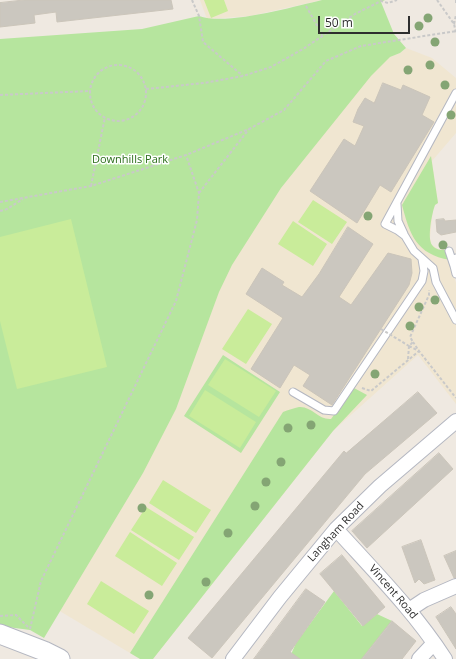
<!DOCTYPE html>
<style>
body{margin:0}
#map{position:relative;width:456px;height:659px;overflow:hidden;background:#efe9e1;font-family:"Open Sans",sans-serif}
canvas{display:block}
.scale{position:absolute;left:318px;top:16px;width:92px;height:18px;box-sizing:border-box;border:2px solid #2e2e2e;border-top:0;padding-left:5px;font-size:12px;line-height:14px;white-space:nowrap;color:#2e2e2e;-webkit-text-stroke:3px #fff;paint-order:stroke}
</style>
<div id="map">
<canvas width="456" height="659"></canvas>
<div class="scale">50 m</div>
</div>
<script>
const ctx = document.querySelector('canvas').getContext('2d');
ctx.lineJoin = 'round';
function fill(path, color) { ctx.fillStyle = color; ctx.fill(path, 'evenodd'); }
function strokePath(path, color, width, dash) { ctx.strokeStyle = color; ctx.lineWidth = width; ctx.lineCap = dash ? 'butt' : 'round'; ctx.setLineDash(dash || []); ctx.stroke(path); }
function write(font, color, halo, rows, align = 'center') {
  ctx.font = font + ' "Open Sans",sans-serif'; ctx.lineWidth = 3; ctx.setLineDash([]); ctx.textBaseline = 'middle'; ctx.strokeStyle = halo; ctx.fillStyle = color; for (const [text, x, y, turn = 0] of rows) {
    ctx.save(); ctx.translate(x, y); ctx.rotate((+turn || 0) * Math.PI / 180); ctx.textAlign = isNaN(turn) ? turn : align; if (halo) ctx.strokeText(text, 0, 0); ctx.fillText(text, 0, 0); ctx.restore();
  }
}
const education = new Path2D(`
 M200,0H322L250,16L207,19Z
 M406,48L432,58L456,78V133L432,161L438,203L435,205L433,209L430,238L432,245L438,249L446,250L456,283V404L418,355L333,431L153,659H140L58,610L206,281L374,63L400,53Z`);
const green = new Path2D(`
 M322,0H385L381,2L394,34L406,48L400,53L390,57L371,76L281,188L232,265L219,292L176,409L143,473L44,638L30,630L0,626V39L142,29L199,16C226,26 292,7 322,0Z
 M431,156L438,203L435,205C432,213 427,238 432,245C436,250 441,250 446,250L450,260C416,254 410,235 402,205Z
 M223,355L280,392L241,453L184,416Z
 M354,388L367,395L333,431L153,659H140L130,653L283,412C288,410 294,408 299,407C312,406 318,420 331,419Z
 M334,591L362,626L377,614L392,621L362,659H289L296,643Z`);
const pitch = new Path2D(`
 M204,0H224L228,11L211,18Z
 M313,200L347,222L332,244L298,222Z
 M71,219L107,367L17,389L0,321V237Z
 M293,221L327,244L313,266L278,244Z
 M248,309L272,324L246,364L222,349Z
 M225,359L276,391L259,417L208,385Z
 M205,390L256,422L240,448L189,416Z
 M163,480L211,510L196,533L149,503Z
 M146,507L194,537L179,560L131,530Z
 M130,532L177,563L162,586L115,556Z
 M101,581L149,611L134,634L87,604Z`);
const building = new Path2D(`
 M24,0H171L173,9L57,22L56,12L34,15L35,23L0,27V3Z
 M383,83L401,90L403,85L430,97L422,115L434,122L391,192L380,185L357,223L310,191L344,139L355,146L364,126L353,122L358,109L365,98L374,103Z
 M444,219L445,221L456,220V232L441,235L437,232L436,220Z
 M348,227L373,244L339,297L351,305L388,253L411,259L412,273L409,285L332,405L303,386L310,375L294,365L280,388L251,369L283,318L246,294L262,268L284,282L282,285L302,297L319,274Z
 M418,392L437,413L365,474L212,658L188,638L344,451L346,453Z
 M439,453L453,469L367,548L352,531Z
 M421,540L435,580L424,584L419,579L415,583L402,547Z
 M456,551V578H454L444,556Z
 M342,555L385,607L363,626L320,574Z
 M306,589L325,602L290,652L300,659H254Z
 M451,607L456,614V649L436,617Z
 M392,621L416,641L402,659H362Z`);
const path = new Path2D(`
 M192,0L199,16L203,42L243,76
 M437,0L454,24L456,33
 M456,0V3
 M306,6L323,36
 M454,24L456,15
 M90 93a28 28 0 1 1 56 0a28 28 0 1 1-56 0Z
 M146,89L204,83L243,76L271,67L303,49L355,14L381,1L388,3L397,0
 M0,95L90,91
 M91,186L105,117
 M199,193L249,129
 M0,202L91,186L186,155L249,129L284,110L326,61L361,46L456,31
 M0,211L7,209L23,199
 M409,346L419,351L456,398
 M408,359L409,346L413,342L410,337L429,295V290
 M362,388L371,391L419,351L413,342
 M0,616L16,615L28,627
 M30,629L41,581L176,301L197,220L199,193L186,155`);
const service = new Path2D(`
 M456,93L385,224L397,230L405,236L414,251L433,268L436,282L456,320
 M397,204L398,221L404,234
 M449,251L454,266
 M456,258L454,266L456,274
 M293,392L324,410L334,411L422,281L424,271L422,259`);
const minor = new Path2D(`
 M336,529C374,571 414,611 445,659
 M409,610L424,600L456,586
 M233,659L280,597L336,529L380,486L456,421
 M419,659L434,643`);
const secondary = new Path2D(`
 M0,634L44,651L60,659`);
const pathBridge = new Path2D(`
 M381,329L409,346`);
const trees = [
 [428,18],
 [419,26],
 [435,42],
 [430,65],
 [408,70],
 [445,85],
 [451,115],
 [368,216],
 [443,245],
 [435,300],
 [419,307],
 [410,326],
 [375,374],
 [311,425],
 [288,428],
 [281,462],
 [266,482],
 [255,506],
 [142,508],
 [228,533],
 [206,582],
 [149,595]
];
const parkNames = [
 ["Downhills Park",130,160]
];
const streetNames = [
 ["Langham Road",336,532,-47],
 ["Vincent Road",393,592,49]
];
fill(education, '#f0e6d1');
fill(green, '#b6e59e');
fill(pitch, '#c9ec9a');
fill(building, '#cbc7bf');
strokePath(building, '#cbc5ba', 1);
strokePath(service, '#b4b7c1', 9);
strokePath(minor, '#b4b7c1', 16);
strokePath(secondary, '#b4b7c1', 21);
strokePath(path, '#c9c9c9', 2, [3, 2]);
strokePath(service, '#fff', 7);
strokePath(minor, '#fff', 14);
strokePath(secondary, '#fff', 19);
strokePath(pathBridge, '#c9c9c9', 2, [3, 2]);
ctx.fillStyle = '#84a574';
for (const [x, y] of trees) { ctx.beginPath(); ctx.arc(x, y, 4.5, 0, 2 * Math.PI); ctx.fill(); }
write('11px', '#2c6e1b', '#fff', parkNames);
write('11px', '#2e2e2e', '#fff', streetNames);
</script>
